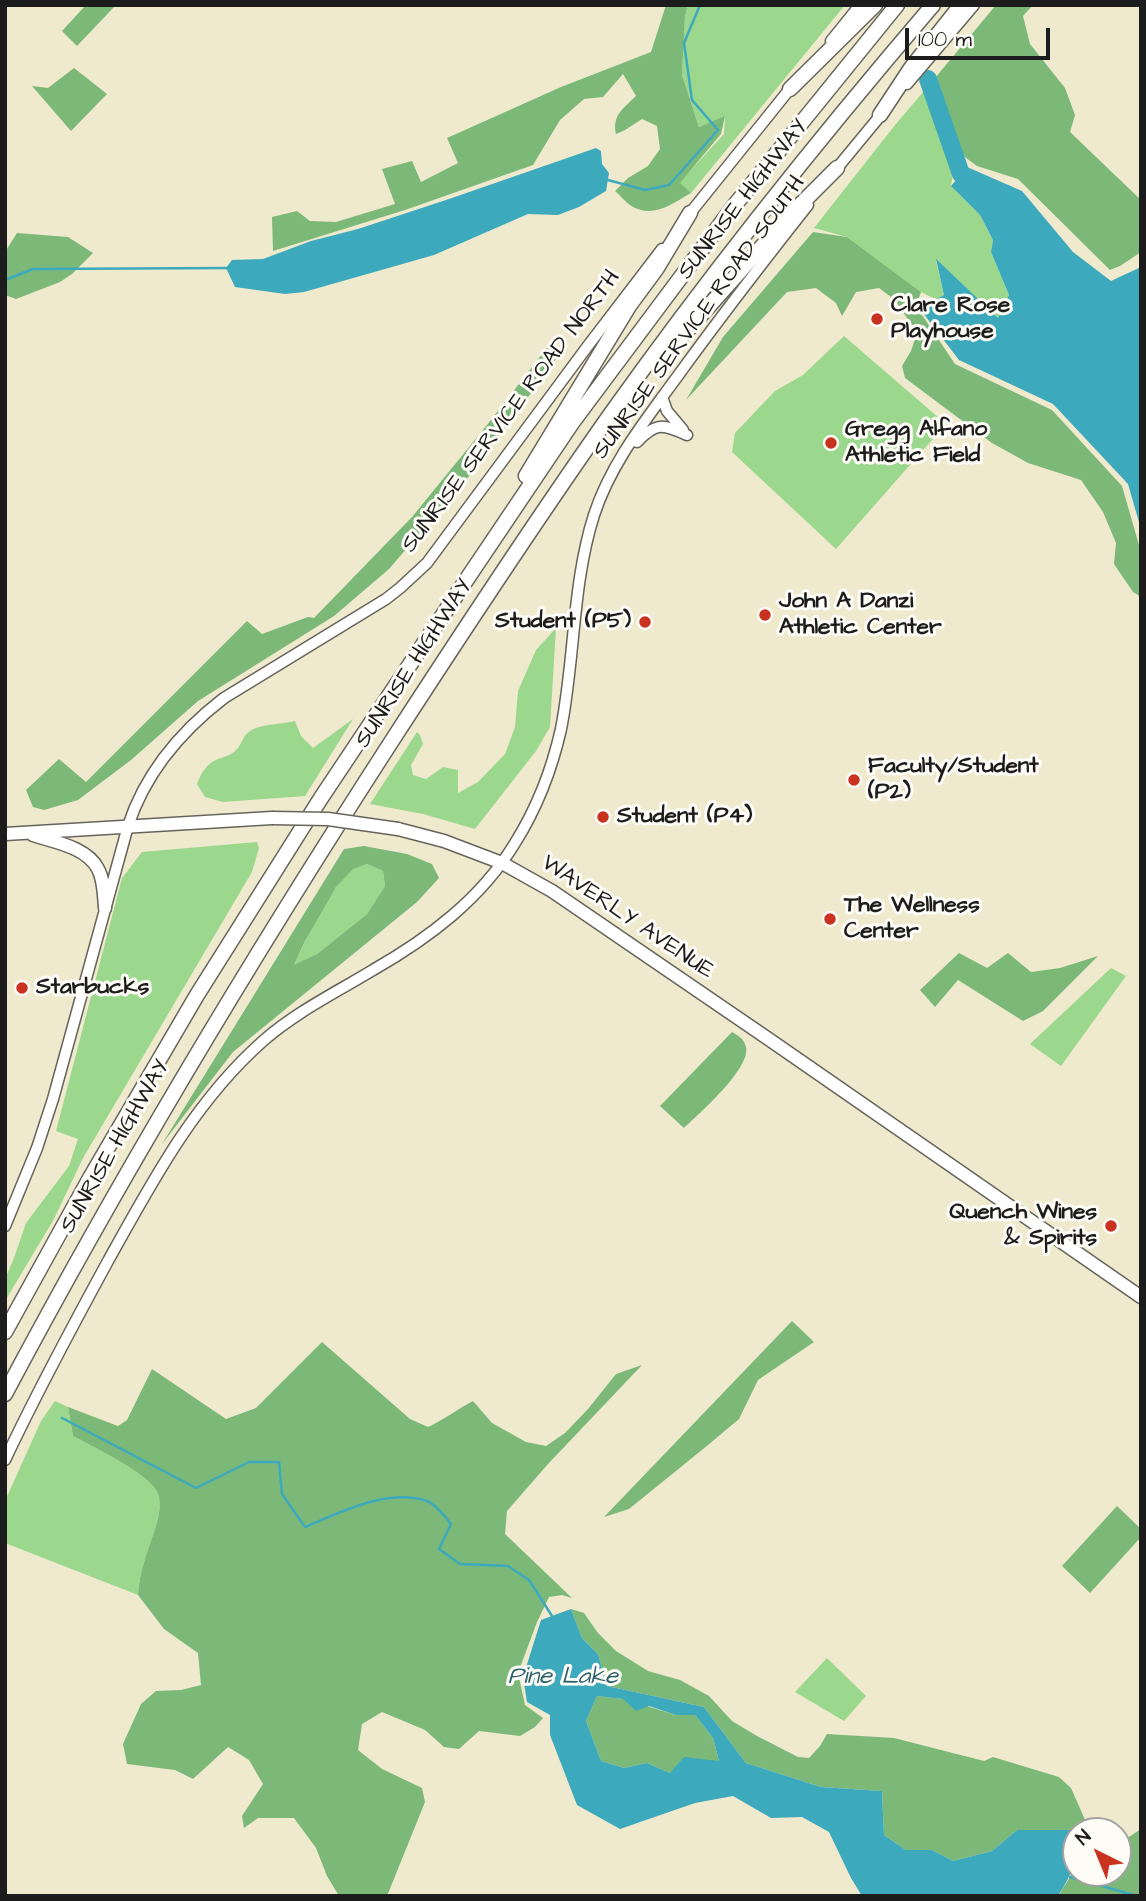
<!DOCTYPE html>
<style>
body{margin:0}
#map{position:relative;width:1146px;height:1901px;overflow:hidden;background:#efe9ce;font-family:"Architects Daughter",sans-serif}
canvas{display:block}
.frame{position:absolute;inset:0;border:7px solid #1c1c1c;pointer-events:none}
.north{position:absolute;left:1062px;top:1817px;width:70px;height:70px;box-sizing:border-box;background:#fdfcf7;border:2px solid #a3a29f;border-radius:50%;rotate:317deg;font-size:19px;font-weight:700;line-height:28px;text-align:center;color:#1c1c1c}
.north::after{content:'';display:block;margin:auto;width:24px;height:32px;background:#c8321e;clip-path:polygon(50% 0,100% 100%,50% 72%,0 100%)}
.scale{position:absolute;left:905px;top:28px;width:145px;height:32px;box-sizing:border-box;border:4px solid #1c1c1c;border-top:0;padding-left:9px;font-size:21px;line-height:24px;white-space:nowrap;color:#1c1c1c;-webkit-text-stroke:5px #fdfcf7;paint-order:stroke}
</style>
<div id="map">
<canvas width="1146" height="1901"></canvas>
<div class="frame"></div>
<div class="north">N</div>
<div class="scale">100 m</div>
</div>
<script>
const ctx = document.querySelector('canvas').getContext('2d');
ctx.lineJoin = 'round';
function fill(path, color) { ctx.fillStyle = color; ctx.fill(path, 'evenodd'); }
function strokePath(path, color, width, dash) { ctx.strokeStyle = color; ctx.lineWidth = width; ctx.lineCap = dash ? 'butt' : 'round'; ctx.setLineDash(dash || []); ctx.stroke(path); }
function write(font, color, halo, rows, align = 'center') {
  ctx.font = font + ' "Architects Daughter",sans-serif'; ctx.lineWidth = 6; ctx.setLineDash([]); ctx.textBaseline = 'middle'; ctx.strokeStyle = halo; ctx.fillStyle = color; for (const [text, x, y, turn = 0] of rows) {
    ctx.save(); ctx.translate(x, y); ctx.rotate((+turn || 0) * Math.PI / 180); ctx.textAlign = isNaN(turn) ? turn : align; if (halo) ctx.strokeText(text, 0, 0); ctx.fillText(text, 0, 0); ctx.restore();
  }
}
const green = new Path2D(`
 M688,5H845L691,193L679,183L724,134L725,117L699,127L682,75L685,16Z
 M930,84L945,154L953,174L951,186L980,215L993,240L991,252L1009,295L999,319L936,261L944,295L937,300L921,292L847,237L814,228L895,125Z
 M844,336L946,424L836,549L732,452L735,433L775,391L803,375Z
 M556,628L550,727L536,751L475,829L423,814L370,804L417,732L420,735L423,744L411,765L413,775L426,779L443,767L458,770V793L478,782L505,754L515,727L518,691L536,650Z
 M353,719L305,796L223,802L205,797L197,784C201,773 207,763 218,759C223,757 229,756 234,752C244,744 241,733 256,728C267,724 282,724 295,721L301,736L313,748Z
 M257,842L259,848L252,872L83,1158L54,1219L5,1301V1279L14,1258L26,1223L69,1166L78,1139L56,1131L122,878L142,852Z
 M367,864L383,871L385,886L367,914L317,954L294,966C305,940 330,888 351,870C356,867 362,866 367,864Z
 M1111,968L1126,976L1061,1066L1030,1044Z
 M55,1401L68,1407L73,1436C91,1446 153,1475 158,1494C162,1506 158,1520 154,1532C147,1553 139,1573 138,1595L5,1543V1501L41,1421Z
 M827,1658L866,1696L844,1721L795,1692Z`);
const forest = new Path2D(`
 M86,5H116L77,46L62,31Z
 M666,5H688L685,16L682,75L699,127L725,116L721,134L680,183L691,193C672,204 654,218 633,207C626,203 621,196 615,191L628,178L648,166L660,149L657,126L642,119L625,130L616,134C612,115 623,109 636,96L623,74L603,97L584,99L560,120L533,165L405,210L273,251L272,217L297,211L310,221L336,222L395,204L382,169L412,161L421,182L458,163L447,138L561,87L651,52Z
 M996,5H1033L1023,16L1030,44L1065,88L1075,115L1070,132L1141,200V252L1120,266L1110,270L1018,179L977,166L958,152L948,114L930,84Z
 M74,68L107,94L71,131L32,86L48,88Z
 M813,232L847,237L921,292L916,306L955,364L1052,410L1122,486L1141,552V597L1133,592L1114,564L1116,543L1103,512L1081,480L1028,463L992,443L905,378L902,366L911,351L917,333L895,300L879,288L856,292L842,316L836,303L816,288L787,292L686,400L723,337Z
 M17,233L68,237L93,253L72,274L60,282L16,299L5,295V252Z
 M550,344L556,359L476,468L389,569L334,616L198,701L131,760L78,800L44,810L33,807L26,790L59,759L86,782L247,621L262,634L308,617L314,618L412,517L487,425Z
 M364,846L407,854L432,864L439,878L417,902L233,1052L162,1144L344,849ZM367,864L383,871L385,886L367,914L317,954L294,965L305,941L336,887L353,869Z
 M959,953L987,968L1008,953L1031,972L1060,968L1098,956L1043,1011L1023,1021L958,980L935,1007L920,990Z
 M732,1032C739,1036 744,1039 746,1047C751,1068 699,1114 684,1128L660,1106Z
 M792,1321L814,1342L758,1380L739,1419L708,1445L629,1509L604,1517Z
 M322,1342L410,1419L428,1427C444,1420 457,1409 473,1401L492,1423L526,1442L546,1446L565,1433L588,1409L616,1374L642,1365L548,1464L507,1511L505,1534L572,1598L562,1595L549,1597L537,1622L518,1673L525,1705L543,1718L535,1727L520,1736L479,1731L459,1749L444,1747L425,1730L382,1712L362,1724L358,1750L382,1769L422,1788L425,1802L387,1896H339L327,1876L316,1848L294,1818H258L244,1828L242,1816L263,1784L249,1760L228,1747L193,1779L175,1770L127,1764L123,1744L141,1704L156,1691L181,1690L201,1685L198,1653L164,1629L138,1595C139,1573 147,1553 154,1532C158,1520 162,1506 158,1494C153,1475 91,1446 73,1436L68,1407L118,1426L127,1420L152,1369L226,1419L256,1408Z
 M1117,1506L1141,1529V1537L1090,1593L1062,1566Z
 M571,1609L584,1613L598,1633L616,1651L648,1671L680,1680L709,1696L732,1721L757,1736L798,1757L809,1758L820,1746L827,1734L894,1738L984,1761L993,1757L1059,1777L1071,1788L1090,1831H1076V1834L1073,1830H1017L992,1851L953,1861L932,1850H906L884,1835L882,1791L821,1787L746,1763L704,1707L607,1686L598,1654L582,1638Z
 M597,1696L624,1699L676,1715H695L713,1738L719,1761L670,1773L647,1763L624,1768L601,1761L586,1721Z
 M1141,1829V1896H1058L1070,1877L1076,1859V1873H1118V1844Z`);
const water = new Path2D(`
 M596,148L601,151L602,164L609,173L606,191L579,207L558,215L528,214L434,255L304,292L285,294L235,287L226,268L232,260L263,259L311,241L358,229L452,198Z
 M967,167L1022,191L1073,252L1111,281L1141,267V529L1128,484L1053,404L959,360L920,309L944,295L936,259L998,318L1009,295L991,252L993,240L980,215L951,186Z
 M571,1609L582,1638L598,1654L607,1686L704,1707L746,1763L821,1787L882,1791L884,1835L906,1850H932L953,1861L992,1851L1017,1830H1073C1084,1852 1070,1877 1058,1896H862L851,1878L829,1832L802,1817L771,1818L733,1796L695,1803L620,1829L577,1805L550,1735V1715L527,1702L523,1677L541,1620ZM597,1696L623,1699L636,1711L649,1706L676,1715H695L713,1738L719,1761L684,1757L670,1773L647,1763L624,1768L601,1761L586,1721Z`);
const stream = new Path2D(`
 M605,180H608L645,190L669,185L718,130L692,100L684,43L700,5
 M5,280L33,269L227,268
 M62,1418L196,1488L249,1462H279L282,1494L305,1527C341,1512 388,1488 427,1501C436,1504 445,1517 451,1524L439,1549L460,1564L508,1566L529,1580L552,1616
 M1070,1877L1137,1896`);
const river = new Path2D(`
 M928,79L961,174L977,190`);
const secondary = new Path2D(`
 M831,41L860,5
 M907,84L974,5
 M833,173L885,110
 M687,217L793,85
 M662,397L667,411L683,430
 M637,442C656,422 663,424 687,435
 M5,1226L37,1148L53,1099L128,826C145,774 181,731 224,698L386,599L400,588L427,563L587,347L662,249
 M5,1460C37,1392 72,1327 108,1261C152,1182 194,1102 263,1041C296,1012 335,993 373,970C429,938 481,899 515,843C537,808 552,769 561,729C575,659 572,584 594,515C611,463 645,421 677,377C719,319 763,262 808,205`);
const primary = new Path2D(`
 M398,829L444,841L502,863L552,891L770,1040L1141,1297
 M5,834L272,818
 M33,835C54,842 87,847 98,869C104,880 104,895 105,908`);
const motorway = new Path2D(`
 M790,89L875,5
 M880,115L911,68L961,5
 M658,363L792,213L837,168
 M526,476L629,306L657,268L690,213
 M5,1332L90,1178L197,995L321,798L469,576L572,423L734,206L897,5
 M5,1394C125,1168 256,951 395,736C465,628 536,520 610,415C711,273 820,137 933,5`);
const primaryBridge = new Path2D(`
 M272,818L328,819L398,829`);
const markers = [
 [877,319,7,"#c8321e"],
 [831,443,7,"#c8321e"],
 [765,615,7,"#c8321e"],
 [645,622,7,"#c8321e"],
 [854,780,7,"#c8321e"],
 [603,817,7,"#c8321e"],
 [830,919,7,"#c8321e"],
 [22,988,7,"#c8321e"],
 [1111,1226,7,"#c8321e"]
];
const streetNames = [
 ["SUNRISE HIGHWAY",744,200,-52],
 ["SUNRISE SERVICE ROAD SOUTH",700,318,-54],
 ["SUNRISE SERVICE ROAD NORTH",512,412,-53],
 ["SUNRISE HIGHWAY",415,664,-57],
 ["WAVERLY AVENUE",627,918,34],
 ["SUNRISE HIGHWAY",116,1147,-60]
];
const poiNames = [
 ["Clare Rose",891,306],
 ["Playhouse",891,332],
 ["Gregg Alfano",845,430],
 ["Athletic Field",845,456],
 ["John A Danzi",779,602],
 ["Athletic Center",779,628],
 ["Student (P5)",631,622,"right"],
 ["Faculty/Student",868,767],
 ["(P2)",868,793],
 ["Student (P4)",617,817],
 ["The Wellness",844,906],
 ["Center",844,932],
 ["Starbucks",36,988],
 ["Quench Wines",1097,1213,"right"],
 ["& Spirits",1097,1239,"right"]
];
const waterNames = [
 ["Pine Lake",563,1678]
];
fill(green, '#9bd88d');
fill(forest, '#7cb878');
fill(water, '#3ca9bc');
strokePath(stream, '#3ca9bc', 2.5);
strokePath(river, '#3ca9bc', 18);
strokePath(secondary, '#66645a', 13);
strokePath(primary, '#66645a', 15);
strokePath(motorway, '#66645a', 17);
strokePath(secondary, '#fff', 10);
strokePath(primary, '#fff', 12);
strokePath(motorway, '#fff', 14);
strokePath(primaryBridge, '#66645a', 15, []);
strokePath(primaryBridge, '#fff', 12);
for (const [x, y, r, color] of markers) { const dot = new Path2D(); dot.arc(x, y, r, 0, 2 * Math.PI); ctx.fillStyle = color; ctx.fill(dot); strokePath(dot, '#fdfcf7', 2.5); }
write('23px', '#1c1c1c', '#fdfcf7', streetNames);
write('bold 23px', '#1c1c1c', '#fdfcf7', poiNames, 'left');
write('italic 24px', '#2c626c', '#fdfcf7', waterNames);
</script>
